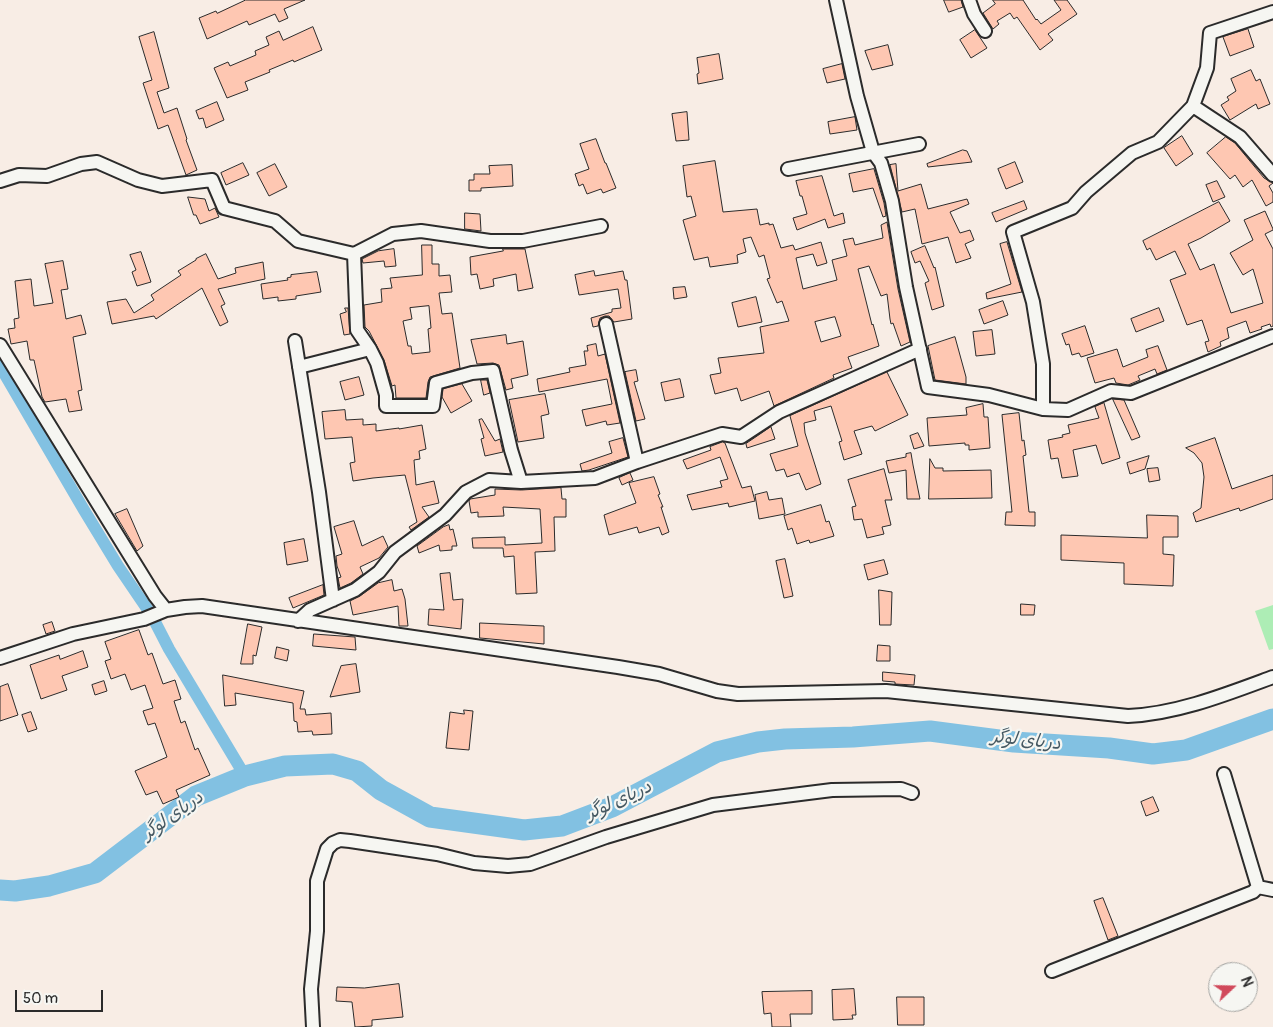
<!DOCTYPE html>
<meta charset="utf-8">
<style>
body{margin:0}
#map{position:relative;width:1273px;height:1027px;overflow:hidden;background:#f8ede5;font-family:Pangolin,sans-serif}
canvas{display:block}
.north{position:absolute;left:1208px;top:962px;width:50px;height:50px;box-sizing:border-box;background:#f6f6f2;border:1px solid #a5a5a2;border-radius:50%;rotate:69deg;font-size:14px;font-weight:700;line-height:20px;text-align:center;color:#2b2b2b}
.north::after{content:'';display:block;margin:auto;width:18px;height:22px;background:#d1495b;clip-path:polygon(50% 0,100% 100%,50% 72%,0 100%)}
.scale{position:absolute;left:15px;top:990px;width:88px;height:22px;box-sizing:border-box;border:2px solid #2b2b2b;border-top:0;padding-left:6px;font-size:15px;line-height:18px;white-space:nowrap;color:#2b2b2b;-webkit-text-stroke:4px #f6f6f2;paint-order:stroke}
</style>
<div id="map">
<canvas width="1273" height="1027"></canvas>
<div class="north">N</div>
<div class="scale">50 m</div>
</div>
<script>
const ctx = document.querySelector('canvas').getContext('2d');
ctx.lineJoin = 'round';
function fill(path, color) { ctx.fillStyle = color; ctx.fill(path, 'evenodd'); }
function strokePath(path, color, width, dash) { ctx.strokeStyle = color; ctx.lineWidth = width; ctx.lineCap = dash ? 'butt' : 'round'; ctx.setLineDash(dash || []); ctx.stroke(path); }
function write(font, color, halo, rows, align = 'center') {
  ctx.font = font + ' Pangolin,"Playpen Sans Arabic",sans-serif'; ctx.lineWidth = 4.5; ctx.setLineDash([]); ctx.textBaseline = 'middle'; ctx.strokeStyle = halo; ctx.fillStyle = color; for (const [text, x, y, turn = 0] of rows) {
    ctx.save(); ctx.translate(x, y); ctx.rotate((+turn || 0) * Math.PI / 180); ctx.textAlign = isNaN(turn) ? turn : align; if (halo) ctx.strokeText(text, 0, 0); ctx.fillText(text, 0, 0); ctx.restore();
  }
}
const green = new Path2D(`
 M1273,605V649L1269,650L1255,611Z`);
const canal = new Path2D(`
 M0,366L84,510L118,566L152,616L169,649L245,776`);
const river = new Path2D(`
 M0,890L15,891L49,886L95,873L196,796L245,776L285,766L333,764L357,771L381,790L430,817L524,830L562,826L612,807L717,752L758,742L785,739L853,737L930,731L1014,742L1109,748L1153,754L1186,750L1273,719`);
const building = new Path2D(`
 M246,0H305L284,9L288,18L279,22L275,14L249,25L247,21L207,39L199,18L216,11L217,13Z
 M944,0H961L963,7L949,12Z
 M993,0H1023L1036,20L1037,19L1041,24L1061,10L1054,0H1067L1077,14L1048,34L1053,40L1040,50L1017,17L1014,19L1010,13L997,21L999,24L993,29L983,13L995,4Z
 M313,27L322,50L294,62L293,60L269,70L270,72L245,82L248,90L227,98L214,68L228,62L230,66L256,55L255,51L269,45L266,37L279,31L283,40Z
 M1248,29L1254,47L1230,56L1223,37Z
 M975,30L987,48L971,58L960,40Z
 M154,32L169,88L157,92L164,113L177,108L187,139L186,140L197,170L186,175L168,125L158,129L143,83L152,80L139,37Z
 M888,45L893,65L872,70L865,51Z
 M719,54L723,79L698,84L697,74L699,73L697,58Z
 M842,64L845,79L827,83L823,69Z
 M1251,70L1256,81L1260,79L1270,104L1258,109L1256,104L1230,120L1221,105L1229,100L1227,97L1236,91L1231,79Z
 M217,102L224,120L206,128L203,118L199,119L196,111Z
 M687,112L689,140L676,141L672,114Z
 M855,117L857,130L830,134L828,122Z
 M1182,136L1193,154L1176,166L1164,148Z
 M1226,137L1235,143L1264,178L1273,183L1269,186L1273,193V202L1266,206L1252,180L1243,187L1235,175L1230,179L1207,153Z
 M596,139L605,163H606L616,188L603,193L601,189L587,194L583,184L579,186L575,174L589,169L580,144Z
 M963,150L967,151L972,162L928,167L927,164Z
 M715,161L723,212L757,209L760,225L769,223V225L773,224L781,248L793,245L795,250L821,242L827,263L817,266L813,254L796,258L803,289L837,280L832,260L847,256L843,240L853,238L855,245L883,238L881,225L887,222L898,289L910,342L901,346L893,323L891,324L890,319L887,294L881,296L869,266L858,269L872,325L873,324L879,346L848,357L852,368L833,375L834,378L774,406L769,391L741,401L737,388L715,394L710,375L721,373L718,358L764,353L760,327L789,321L782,301L777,303L767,279L770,278L764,255L759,257L751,237L743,239L746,252L737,255L738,263L710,267L708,257L694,260L683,220L696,216L691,196L687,197L683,166ZM835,317L841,336L821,342L815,322Z
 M1015,162L1023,182L1006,189L998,169Z
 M243,163L249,175L226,185L221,173Z
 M275,164L287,187L269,196L257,173Z
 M896,164L898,191L921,184L928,209L967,199L969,204L950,212L960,233L970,230L974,240L965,244L971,258L956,263L948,237L922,244L915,209L902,212L890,165Z
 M512,165L513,186L481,188V191H469V180H474V174H490L489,166Z
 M874,169L884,203L886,216L883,217L873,188L853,192L849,174Z
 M822,176L834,216L843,213L845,223L828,228L825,219L797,230L793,218L807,214L802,196H800L796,181Z
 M1217,181L1225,197L1213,202L1206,185Z
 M188,197L205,199L209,211L215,208L219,217L200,224L196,215H194Z
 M1024,201L1027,209L996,222L992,213Z
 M1219,202L1230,221L1201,238L1188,244L1200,270L1214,264L1231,313L1263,303L1253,269L1243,275L1230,253L1253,240L1244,220L1265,211L1273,229V230L1265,234L1273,249V326L1271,327L1270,324L1261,327L1262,329L1250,333L1246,321L1227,328L1229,338L1220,342L1221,346L1208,352L1205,342L1209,341L1202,320L1187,325L1170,280L1186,274L1175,251L1156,260L1150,248L1147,250L1143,241Z
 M465,213L480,214L481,231L465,229Z
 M1007,242L1022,292L987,299L986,293L1011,284L1000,244Z
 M422,245H432V264H439V276L450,275L452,292L439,293L442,314L452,313L460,368L430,377L428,382L426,398H396L395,385L392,386L384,360L369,331L365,327L364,305L382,302L381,289L392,288L390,278L422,275ZM429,306L431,328L428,329L430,352L412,354L411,346H408L403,321L412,319L410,308Z
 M925,246L934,268L935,267L944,306L932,310L925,283L929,281L920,261L915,263L911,252Z
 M394,249L396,266L385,267L384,261L363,263L362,259L378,251Z
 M503,249H525L533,288L518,291L516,274L493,279L494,286L480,289L477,274L471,275L470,257L503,251Z
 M141,252L151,282L137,286L132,272L136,270L130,255Z
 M206,254L218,279L236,273L235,268L263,262L265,279L218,289L225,304L221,306L228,322L220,326L202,288L156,319L154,316L112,324L107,302L126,299L134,313L154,300L151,295L181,275L178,271L196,260V259Z
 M63,261L68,289L61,290L66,319L81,315L86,334L73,337L82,390L78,391L82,410L69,412L66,399L45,402L42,397L34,360H30L27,341L11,344L8,329L15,328L14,319L19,318L15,281L31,279L34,306L53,303L45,264Z
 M594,271L595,276L623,271L625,280H627L632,319L614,322L609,316H605L600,318L598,326L593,327L591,318L612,312V309L621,308L618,289L579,295L575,275Z
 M317,272L321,292L296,296V299L278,301V297L263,299L261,284L288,280L287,278L291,277V275Z
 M685,287L687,297L674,299L673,288Z
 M756,297L762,322L738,327L732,303Z
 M1003,301L1008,315L984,324L979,310Z
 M345,308H348L350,334L344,335L340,314L346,312Z
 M1159,308L1164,321L1136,332L1131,319Z
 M1085,326L1094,353L1081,357L1079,353L1072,355L1069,344L1066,345L1062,334Z
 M992,330L995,354L976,356L973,332Z
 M506,335L507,344L523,341L528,375L511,379L513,388L506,390L499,365L493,363L477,364L471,340Z
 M955,337L966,377V384L935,380L928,346Z
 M596,344L598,356L605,354L620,423L607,425L606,421L586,426L582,410L612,404L607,379L539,392L537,379L570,372L569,368L586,365L584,351H588L587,346Z
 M1158,346L1167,370L1157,374L1155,369L1138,376L1140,380L1128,385L1116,383L1114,378L1095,383L1087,358L1117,349L1123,367L1148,357L1146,350Z
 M636,370L638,381L634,382L645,419L636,421L625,372Z
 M887,372L908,415L875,431L872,426L854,431L862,454L844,460L839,442L842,441L831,406L814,411L816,420L804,423L805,433L821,484L806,490L799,473L787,477L784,469L776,471L770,454L798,446L790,416Z
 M359,377L364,395L345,400L340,382Z
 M680,379L684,397L665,401L661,383Z
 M481,380H487L490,393L484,395Z
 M462,384L472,401L451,413L442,397L443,389Z
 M545,394L549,414L541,416L544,438L518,442L509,400Z
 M1113,399L1124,400L1140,437L1132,440Z
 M1104,403L1120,458L1102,464L1096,445L1073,450L1078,476L1062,478L1058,458L1051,459L1048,440L1063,437L1062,435L1070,433L1068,425L1099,418L1095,407Z
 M983,404L984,417H988L990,448L969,450V445H965V443L929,446L927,418L967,415L966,408Z
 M345,410L346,420L363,419V425L376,424V431L399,428V429L422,425L426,449L419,451L420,459L414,460L416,485L434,481L439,503L422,507L429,517L411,530L409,527L417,522L405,475L373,478L353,481L350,463L355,462L352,437L325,439L322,412Z
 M1019,413L1022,441L1024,440L1026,455L1023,456L1029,512H1035V526L1005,525L1006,512H1012L1002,415Z
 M482,419L495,441L500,439L503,452L485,456L481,439L484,438L479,420Z
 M771,427L775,439L747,448L746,444Z
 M918,433L924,446L914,449L910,436Z
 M623,438L628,457L589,470L582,471L580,464L612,453L609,442Z
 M1215,438L1232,489L1273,475V499L1240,511L1239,508L1196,522L1193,513L1201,508L1204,477L1202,463L1194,453L1186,448Z
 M723,442L725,443L742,488L751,486L755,501L729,507L728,503L692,510L687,495L722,487L720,481L728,479L720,457L687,469L683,460L711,450L710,447Z
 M911,453L913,465L920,499H907L906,470L889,473L886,461L906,457V454Z
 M1149,456L1145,469L1130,474L1127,463Z
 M930,459L935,468H943V471L991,470L992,498L929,499Z
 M1158,468L1160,480L1149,482L1147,469Z
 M884,469L892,500H885L891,525L882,527L884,534L867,538L862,519L854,520L852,507L856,506L848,480Z
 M630,473L633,480L622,485L619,478Z
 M654,477L660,494L658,495L663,507H661L669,532L662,535L659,527L639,533L637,527L609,535L604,515L636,503L629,483Z
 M561,488L562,499H566V517H554L555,551L535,552L537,593L516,594L514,556L504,557L503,548H473L472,538L505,537V545L542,543L540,509L503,507L504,516L478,517V512L471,513L469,501L470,499L495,495V489L521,490Z
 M767,492L769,500L782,498L785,514L759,519L755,495Z
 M821,505L826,522L829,521L834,536L810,543L809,540L797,544L792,528L788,530L784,516Z
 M127,509L143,546L137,551L115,514Z
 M1147,515L1178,516V537H1163V554L1174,555L1173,586L1124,584V563L1061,560V535L1147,538Z
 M354,521L362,546L383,536L388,547L379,558L360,567L363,574L351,583L340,588L338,578L341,577L337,566L336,556L342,554L334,527Z
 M449,525L450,530L453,529L457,546H452V550L440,551L439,545L419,553L417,546L443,527Z
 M304,539L308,561L287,565L284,543Z
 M785,559L793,596L784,598L776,561Z
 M884,560L888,574L868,580L864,565Z
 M450,573L453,600L463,599L461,629L428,625L429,609L444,610L440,574Z
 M392,580L394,591L402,589L405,599L408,626H399L398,606L353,615L350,601L360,596L378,583Z
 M323,585L324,595L293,608L289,598Z
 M879,590L892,592L891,625H880Z
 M1021,604L1035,605L1034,615H1021Z
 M52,622L55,631L46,634L43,625Z
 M480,623L544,626V644L480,638Z
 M248,624L262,627L256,656L253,655V664H241Z
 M139,630L148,655L152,653L163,684L175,680L181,699L174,701L181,723L185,721L195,750L198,748L210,775L176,790L179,797L163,804L157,791L146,795L135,771L167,757L155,723L148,725L143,711L153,708L145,685L131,690L125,674L111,679L105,661L111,659L105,642Z
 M314,634L355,637L356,650L313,646Z
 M878,645L890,646V661H877Z
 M277,647L289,650L287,661L275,658Z
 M83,651L88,667L62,676L67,690L41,699L30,665L59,655L60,659Z
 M356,664L360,692L330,697L341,666Z
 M883,672L915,675L914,685L895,684V682L883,681Z
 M223,675L304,691L300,709H305L306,715L331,713L332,734L313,735L312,731L298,732L297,722L294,721L293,703L235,693L236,705L225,706Z
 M104,681L107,691L95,695L92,685Z
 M8,684L18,715L0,721V687Z
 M464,710L473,711L469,750L446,748L450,712L464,714Z
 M31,712L37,729L28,732L22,715Z
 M1153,797L1159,811L1146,816L1141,802Z
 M1103,898L1118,936L1108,940L1094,901Z
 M399,984L403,1017L372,1020V1026L355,1027L352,1002L336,1001L337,987L364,988Z
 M854,989L856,1015H852L853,1019L833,1020L832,990Z
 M812,991V1014H790L791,1027H772L771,1013L764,1014L762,992Z
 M897,997H924V1025H898Z`);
const minor = new Path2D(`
 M836,0L857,96L873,152L881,163L892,201L906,287L928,387L989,395L1043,409L1068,410L1111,391L1131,393L1273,336
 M969,0L974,14L985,31
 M1193,106L1240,137L1273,175
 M788,169L919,144
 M0,181L19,175L47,176L81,164L97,162L138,180L162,186L212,180L224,208L275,221L298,241L354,254L393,234L421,231L490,241H523L601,226
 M354,254L357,330L370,349L377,363L386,395V406H433L436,383L472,373L493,371L511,450L521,482
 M606,324L637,462
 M295,341L319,492L333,600
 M0,345L155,596L166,610
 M299,367L370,349
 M1043,409V364L1033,302L1013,232L1072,208L1086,192L1132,153L1158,142L1193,106L1207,68L1210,33L1273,12
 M298,621L310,610L355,590L379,572L395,552L445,515L466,492L489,480L521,482L595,478L637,462L722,434L741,437L779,412L920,349
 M0,658L73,634L144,619L166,610L185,607L202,606L618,667L659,674L717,691L738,694L886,691L1128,716C1177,714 1227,694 1273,677
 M1224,774L1258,887
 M1052,971L1253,892L1258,887L1273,890
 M313,1027L311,989L317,931V881L327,849L333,843L340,840L350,841L437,854L474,863L508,866L530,864L606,837L713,805L832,790L901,789L912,793`);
const waterNames = [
 ["دریای لوگر",1026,741,6],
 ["دریای لوگر",619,801,-25],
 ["دریای لوگر",173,816,-35]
];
fill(green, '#adedb5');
strokePath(canal, '#82c1e2', 12);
strokePath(river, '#82c1e2', 21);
fill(building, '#fec7b2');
strokePath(building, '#2b2b2b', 1);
strokePath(minor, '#2b2b2b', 16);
strokePath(minor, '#f6f6f2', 12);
write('italic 18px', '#455862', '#f6f6f2', waterNames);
</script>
